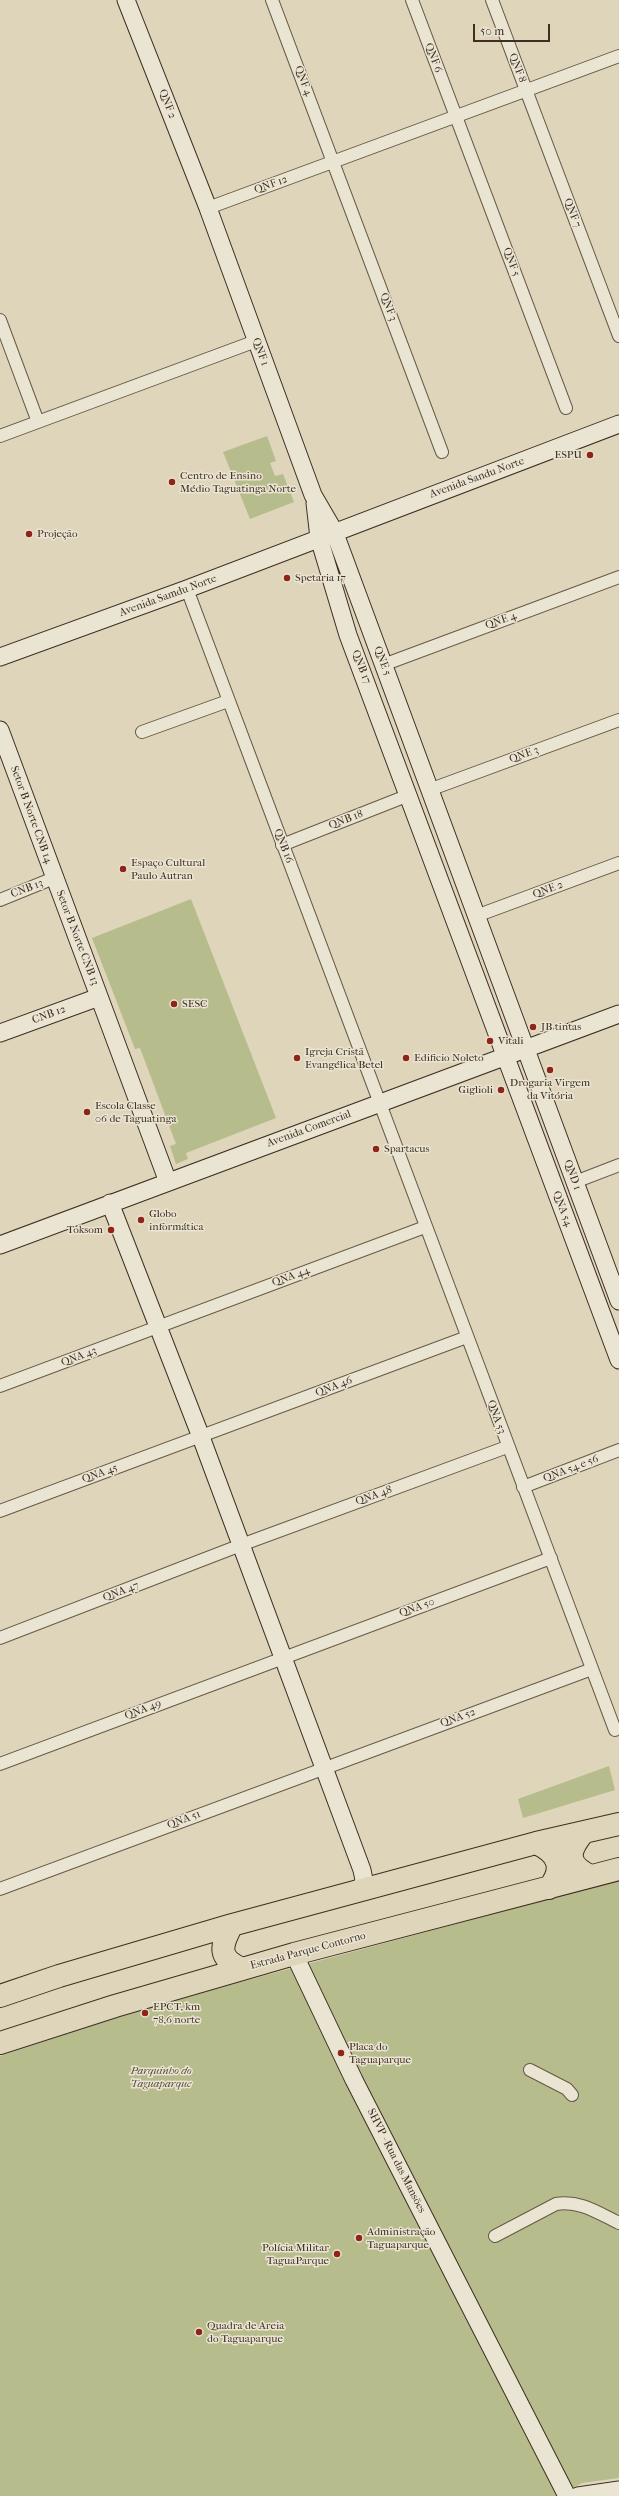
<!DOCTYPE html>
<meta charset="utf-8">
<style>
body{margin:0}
#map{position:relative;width:619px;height:2496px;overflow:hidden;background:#ded5bb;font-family:"IM FELL French Canon",serif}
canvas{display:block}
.scale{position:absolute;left:473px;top:24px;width:77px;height:18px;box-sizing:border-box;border:2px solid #3f2e21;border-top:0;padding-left:5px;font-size:12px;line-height:14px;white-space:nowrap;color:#3f2e21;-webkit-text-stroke:3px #eae4d3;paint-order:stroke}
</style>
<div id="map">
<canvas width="619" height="2496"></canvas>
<div class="scale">50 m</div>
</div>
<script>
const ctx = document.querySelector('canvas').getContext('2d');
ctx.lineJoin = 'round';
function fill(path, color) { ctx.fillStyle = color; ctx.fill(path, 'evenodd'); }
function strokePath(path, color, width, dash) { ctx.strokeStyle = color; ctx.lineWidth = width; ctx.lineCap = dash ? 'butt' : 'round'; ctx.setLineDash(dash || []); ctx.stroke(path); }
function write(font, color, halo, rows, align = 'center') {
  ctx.font = font + ' "IM FELL French Canon",serif'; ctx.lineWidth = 3; ctx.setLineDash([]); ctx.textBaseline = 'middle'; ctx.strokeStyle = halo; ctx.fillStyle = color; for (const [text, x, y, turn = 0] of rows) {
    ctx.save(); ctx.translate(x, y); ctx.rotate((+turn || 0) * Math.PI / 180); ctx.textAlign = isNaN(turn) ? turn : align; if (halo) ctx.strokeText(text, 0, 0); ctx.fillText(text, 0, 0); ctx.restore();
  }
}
const green = new Path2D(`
 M267,436L276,461L270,463L275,476L283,474L294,502L250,519L223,452Z
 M191,899L276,1118L186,1153L188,1159L176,1164L170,1146L176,1144L140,1048L135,1049L92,938Z
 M609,1766L615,1790L523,1818L518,1799Z
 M619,1880V2478L582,2483L559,2496H0V2056L144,2008Z`);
const street = new Path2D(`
 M272,0L442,452
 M412,0L566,408
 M492,0L619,336
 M208,208L619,56
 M0,320L38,422
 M0,436L256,341
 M187,589L615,1730
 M383,665L619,577
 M142,732L228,701
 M429,790L619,720
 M282,845L409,795
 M0,900L54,878
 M476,916L619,863
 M575,1182L619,1165
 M0,1386L425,1227
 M523,1487L619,1450
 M0,1511L467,1337
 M0,1638L241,1545L507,1447
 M0,1764L551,1558
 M0,1889L592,1669
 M530,2070L567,2089L572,2095
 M495,2236L556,2204C580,2200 598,2213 619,2223`);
const secondary = new Path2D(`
 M126,0L208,208L313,495L334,531L619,1301
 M315,503L319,538L348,635L619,1360
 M0,657L187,589L619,424
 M0,730L168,1182
 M0,1033L99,997
 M110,1203L201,1437L362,1870L364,1880L360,1892
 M0,1245L619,1014
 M294,1954L354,2080L567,2496
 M578,2496L619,2490`);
const highway = new Path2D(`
 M583,1833C567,1853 567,1864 590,1876
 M536,1843C558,1853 565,1868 549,1888
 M232,1925C220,1947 218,1958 242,1969
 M0,1996L59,1976L232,1925L536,1843L619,1824
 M0,2043L115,2006L294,1954L619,1869`);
const markers = [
 [590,455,4,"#8f2418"],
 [172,482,4,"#8f2418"],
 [29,534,4,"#8f2418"],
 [287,578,4,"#8f2418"],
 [123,869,4,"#8f2418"],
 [174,1004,4,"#8f2418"],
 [533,1027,4,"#8f2418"],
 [490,1041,4,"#8f2418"],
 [297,1058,4,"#8f2418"],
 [406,1058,4,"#8f2418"],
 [550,1070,4,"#8f2418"],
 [501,1090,4,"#8f2418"],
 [87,1112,4,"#8f2418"],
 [376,1149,4,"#8f2418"],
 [141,1220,4,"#8f2418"],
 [111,1230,4,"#8f2418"],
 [145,2013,4,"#8f2418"],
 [341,2053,4,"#8f2418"],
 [359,2238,4,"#8f2418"],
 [337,2254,4,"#8f2418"],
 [199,2332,4,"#8f2418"]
];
const streetNames = [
 ["QNF 6",433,58,69],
 ["QNF 8",517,68,69],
 ["QNF 4",303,81,69],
 ["QNF 2",167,104,69],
 ["QNF 12",271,185,-20],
 ["QNF 7",572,213,69],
 ["QNF 5",511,262,69],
 ["QNF 3",388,307,69],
 ["QNF 1",260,352,70],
 ["Avenida Sandu Norte",477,478,-20],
 ["Avenida Samdu Norte",168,596,-20],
 ["QNE 4",501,621,-20],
 ["QNE 5",382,661,69],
 ["QNB 17",361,667,69],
 ["QNE 3",524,755,-20],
 ["Setor B Norte CNB 14",31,815,70],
 ["QNB 18",346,820,-21],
 ["QNB 16",283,846,69],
 ["CNB 13",27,889,-21],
 ["QNE 2",548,890,-20],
 ["Setor B Norte CNB 13",77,938,69],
 ["CNB 12",49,1015,-20],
 ["Avenida Comercial",309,1129,-20],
 ["QND 1",572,1175,70],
 ["QNA 54",562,1209,69],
 ["QNA 44",291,1277,-20],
 ["QNA 43",79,1357,-21],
 ["QNA 46",334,1387,-21],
 ["QNA 53",496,1417,70],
 ["QNA 54 e 56",571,1469,-21],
 ["QNA 45",100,1474,-20],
 ["QNA 48",374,1496,-20],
 ["QNA 47",121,1592,-21],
 ["QNA 50",417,1608,-20],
 ["QNA 49",143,1710,-21],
 ["QNA 52",458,1718,-20],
 ["QNA 51",184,1820,-21],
 ["Estrada Parque Contorno",308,1951,-15],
 ["SHVP - Rua das Mansões",396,2161,63]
];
const poiNames = [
 ["ESPU",582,455,"right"],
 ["Centro de Ensino",180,476],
 ["Médio Taguatinga Norte",180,489],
 ["Projeção",37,534],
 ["Spetaria 17",295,578],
 ["Espaço Cultural",131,863],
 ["Paulo Autran",131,876],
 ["SESC",182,1004],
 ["JB tintas",541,1027],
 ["Vitali",498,1041],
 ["Igreja Cristã",305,1052],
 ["Evangélica Betel",305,1065],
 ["Edificio Noleto",414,1058],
 ["Drogaria Virgem",550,1083,"center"],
 ["da Vitória",550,1096,"center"],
 ["Giglioli",493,1090,"right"],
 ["Escola Classe",95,1106],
 ["06 de Taguatinga",95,1119],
 ["Spartacus",384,1149],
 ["Globo",149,1214],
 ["informática",149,1227],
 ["Toksom",103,1230,"right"],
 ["EPCT, km",153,2007],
 ["78,6 norte",153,2020],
 ["Placa do",349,2047],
 ["Taguaparque",349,2060],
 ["Administração",367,2232],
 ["Taguaparque",367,2245],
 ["Polícia Militar",329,2248,"right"],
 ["TaguaParque",329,2261,"right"],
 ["Quadra de Areia",207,2326],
 ["do Taguaparque",207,2339]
];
const parkNames = [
 ["Parquinho do",161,2071],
 ["Taguaparque",161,2084]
];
fill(green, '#b7bc8c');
strokePath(street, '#675848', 14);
strokePath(secondary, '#3f2e21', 19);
strokePath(highway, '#3f2e21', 24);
strokePath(street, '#eae4d3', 12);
strokePath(secondary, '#eae4d3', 17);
strokePath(highway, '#ded5bb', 22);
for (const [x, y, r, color] of markers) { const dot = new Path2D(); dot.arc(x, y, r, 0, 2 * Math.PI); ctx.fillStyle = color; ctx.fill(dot); strokePath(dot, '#eae4d3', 1.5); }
write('11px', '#3f2e21', '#eae4d3', streetNames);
write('11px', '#3f2e21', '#eae4d3', poiNames, 'left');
write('italic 11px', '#574a36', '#eae4d3', parkNames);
</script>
